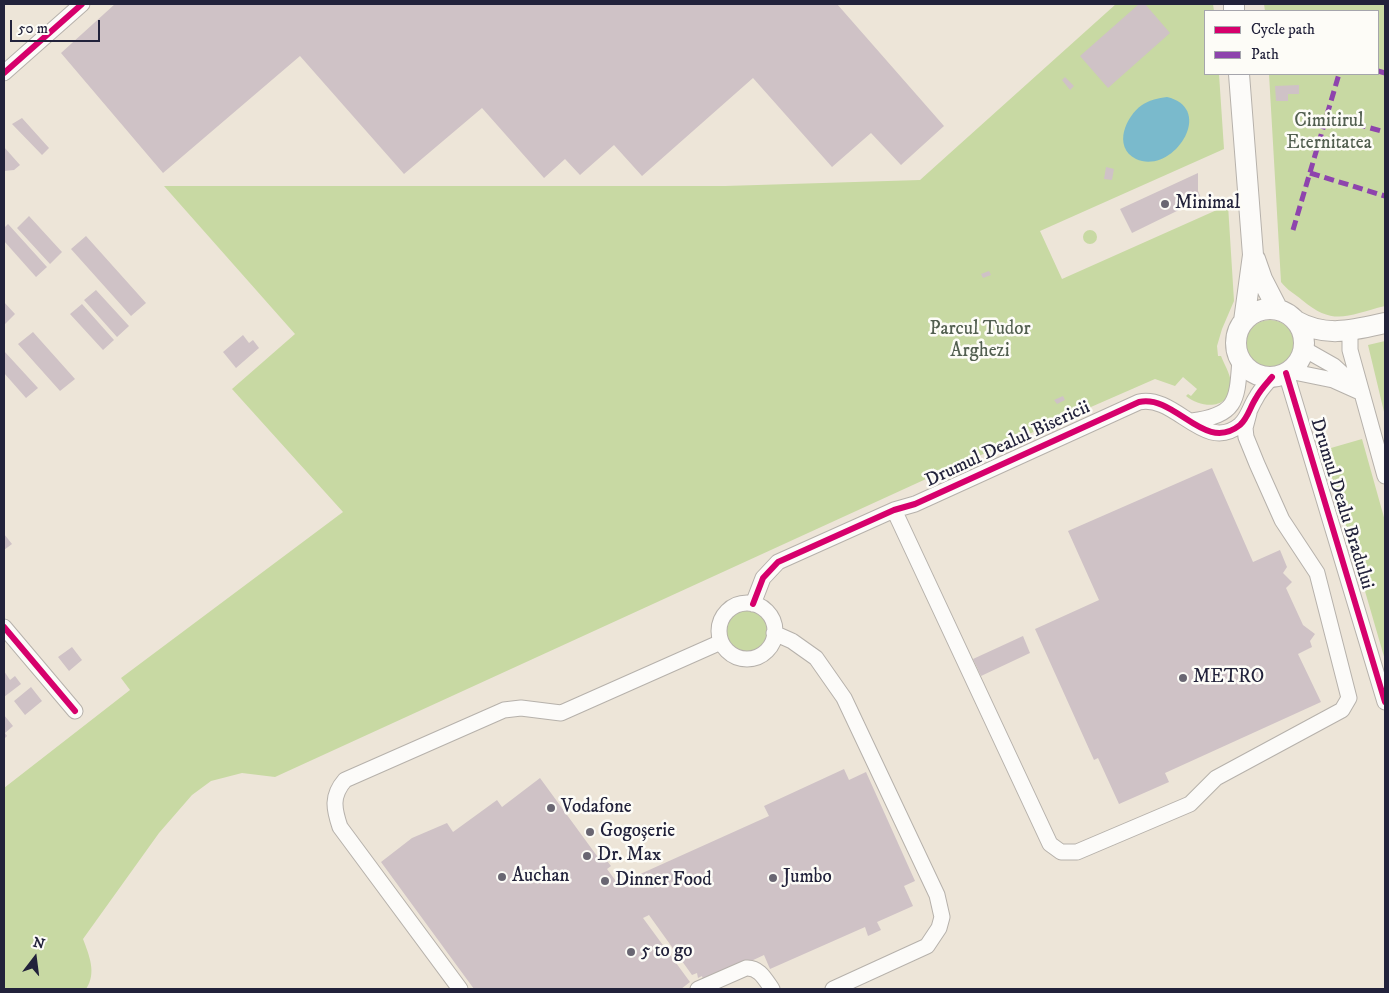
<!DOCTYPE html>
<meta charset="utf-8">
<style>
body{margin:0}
#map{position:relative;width:1389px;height:993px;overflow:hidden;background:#ede5d8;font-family:"IM FELL DW Pica",serif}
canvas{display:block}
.frame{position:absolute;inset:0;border:5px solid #22223b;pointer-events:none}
.legend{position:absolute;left:1204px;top:10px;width:175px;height:65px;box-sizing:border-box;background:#fdfcf7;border:1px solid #a5a5ac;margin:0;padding:6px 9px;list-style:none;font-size:15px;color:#22223b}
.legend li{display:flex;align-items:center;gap:10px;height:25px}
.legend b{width:25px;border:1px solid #a5a5ac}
.north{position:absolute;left:10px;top:933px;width:50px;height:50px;-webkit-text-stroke:4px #fdfcf7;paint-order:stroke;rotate:15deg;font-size:14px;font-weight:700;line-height:20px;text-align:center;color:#22223b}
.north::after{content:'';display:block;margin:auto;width:18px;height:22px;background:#22223b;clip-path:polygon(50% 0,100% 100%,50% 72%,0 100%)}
.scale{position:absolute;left:10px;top:20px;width:90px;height:22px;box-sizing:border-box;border:2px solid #22223b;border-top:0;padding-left:6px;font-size:15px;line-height:18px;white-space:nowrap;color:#22223b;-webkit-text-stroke:4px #fdfcf7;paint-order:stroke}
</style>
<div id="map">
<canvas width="1389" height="993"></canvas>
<div class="frame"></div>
<ul class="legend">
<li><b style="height:6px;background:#d6006c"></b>Cycle path</li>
<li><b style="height:6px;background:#8e44ad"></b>Path</li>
</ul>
<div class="north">N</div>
<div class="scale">50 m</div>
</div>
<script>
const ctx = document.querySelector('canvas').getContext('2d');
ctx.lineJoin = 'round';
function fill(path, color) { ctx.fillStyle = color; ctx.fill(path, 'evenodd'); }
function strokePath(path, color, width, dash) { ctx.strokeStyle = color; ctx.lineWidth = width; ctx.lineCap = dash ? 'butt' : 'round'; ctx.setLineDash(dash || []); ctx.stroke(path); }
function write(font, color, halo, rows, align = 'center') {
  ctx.font = font + ' "IM FELL DW Pica",serif'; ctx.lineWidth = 5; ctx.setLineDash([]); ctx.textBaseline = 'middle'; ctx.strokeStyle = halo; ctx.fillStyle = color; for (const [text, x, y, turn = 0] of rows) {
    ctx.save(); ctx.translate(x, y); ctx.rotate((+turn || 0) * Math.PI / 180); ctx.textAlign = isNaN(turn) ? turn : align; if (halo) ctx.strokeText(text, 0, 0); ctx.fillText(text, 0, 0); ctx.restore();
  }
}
const green = new Path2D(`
 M1116,4H1213L1214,11H1205V74H1219L1224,149L1040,231L1062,279L1228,205L1234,301L1222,329L1217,346L1218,356H1221C1224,364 1230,373 1231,383C1231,410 1202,409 1186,396L1188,394L1191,396L1197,389L1183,377L1175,386L1155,379L926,479L275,777L242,773L211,781L192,795L159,833L83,939C89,955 97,973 86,989H4V788L130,690L121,678L343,512L232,389L295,334L164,186H725L920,180Z
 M1264,4H1385V306C1348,315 1334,327 1302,300C1295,294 1287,290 1281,282L1269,74H1378V11H1265Z
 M1083 237a7 7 0 1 1 14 0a7 7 0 1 1-14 0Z
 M1246 344a24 24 0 1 1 48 0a24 24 0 1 1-48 0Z
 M1385,341V416L1368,345Z
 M1362,439L1385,521V660L1324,450Z
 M723 630a24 24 0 1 1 48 0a24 24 0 1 1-48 0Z`);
const water = new Path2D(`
 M1167,97C1217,109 1172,176 1136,159C1112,147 1126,116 1142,105C1150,100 1158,98 1167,97Z`);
const building = new Path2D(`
 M115,4H837L944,126L901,165L871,133L832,167L753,78L642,176L614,145L580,175L565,159L544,178L482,108L404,174L300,56L163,173L61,53Z
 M1139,4H1145L1170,33L1108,88L1080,56Z
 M1065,77L1074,86L1070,90L1062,80Z
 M1299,85V94H1288V101H1276L1275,86Z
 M22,118L49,148L42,155L12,124Z
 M4,147L20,165L14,170L4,171Z
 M1106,167L1114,169L1112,180L1104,179Z
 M1198,173V191L1202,200L1198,209H1181L1132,233L1120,209Z
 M29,216L62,252L50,264L17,228Z
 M8,224L47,267L36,277L4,241V228Z
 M86,236L146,303L131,316L71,249Z
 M989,271L991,275L983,278L981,274Z
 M96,290L129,326L117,337L84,300Z
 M4,302L15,314L4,325Z
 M82,304L114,340L103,350L70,314Z
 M33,332L75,379L60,391L18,344Z
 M243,335L249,343L253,340L259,348L236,368L223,352Z
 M4,351L38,388L26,398L4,373Z
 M1063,396L1065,400L1057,404L1054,400Z
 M1212,468L1253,562L1280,550L1287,567L1283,573L1292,582L1286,588L1303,625L1315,634L1310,641L1312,647L1298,654L1321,702L1165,773L1169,782L1119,804L1098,758L1094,760L1035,629L1099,600L1068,531Z
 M4,534L12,544L4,550Z
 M1023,636L1030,653L981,676L973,659Z
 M72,647L82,660L69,671L58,657Z
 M4,671L10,680L15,676L21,684L4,697Z
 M31,687L42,701L25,715L14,701Z
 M4,715L13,726L5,733L7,736L4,739Z
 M844,769L849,780L866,772L915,881L904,886L913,906L877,922L881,930L868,936L865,927L770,969L764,955L704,983L702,976L698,978L697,973L692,975L649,915L643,918L690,982L681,989H474L381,862L412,838L447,823L453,832L497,800L502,807L540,778L597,856L601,853L611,866L607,869L618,884L769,816L764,806Z`);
const minor = new Path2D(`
 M4,73L82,4
 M1350,331V350L1385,476
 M1304,349L1334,366L1358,388
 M1289,371L1333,380L1362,393
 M1286,373L1385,702
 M1192,421C1238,415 1237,400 1240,359
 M894,510L1050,844L1061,852H1077L1190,804L1216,778L1342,710L1349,698L1317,573L1282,520L1257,464L1246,437L1245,428L1249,413
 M719 631a28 28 0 1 1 56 0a28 28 0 1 1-56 0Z
 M753,604L763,578L778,562L894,510L915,504L1139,402C1176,394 1204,454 1240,425C1248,418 1250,407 1256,398C1260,390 1266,384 1272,377
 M4,627L75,711
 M774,633L792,641L816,658L844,698L937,895L942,917L939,928L927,946L833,989
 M460,989L340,827C334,809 331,796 345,780L504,710L521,708L561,713L721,642
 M698,989L746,968C759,967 765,979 772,989`);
const major = new Path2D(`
 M1234,4V11
 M1239,74L1253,255L1244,321
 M1255,259L1262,279L1278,310
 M1236 343a34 34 0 1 1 68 0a34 34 0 1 1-68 0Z
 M1296,321C1326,338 1354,330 1385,323`);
const quiet = new Path2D(`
 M1384,4H1385
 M1378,71L1385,73
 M1327,116L1385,132
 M1310,173L1385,196
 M1293,230L1339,74`);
const cycleway = new Path2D(`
 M4,73L82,4
 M1286,373L1385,702
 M753,604L763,578L778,562L894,510L915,504L1139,402C1176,394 1204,454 1240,425C1248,418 1250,407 1256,398C1260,390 1266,384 1272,377
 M4,627L75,711`);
const markers = [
 [1165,204,5,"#696672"],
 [1183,678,5,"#696672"],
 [551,808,5,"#696672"],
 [590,832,5,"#696672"],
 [587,856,5,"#696672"],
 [502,877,5,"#696672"],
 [773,878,5,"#696672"],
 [605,881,5,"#696672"],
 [631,952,5,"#696672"]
];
const parkNames = [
 ["Cimitirul",1329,122],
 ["Eternitatea",1329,144],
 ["Parcul Tudor",980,330],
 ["Arghezi",980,352]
];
const poiNames = [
 ["Minimal",1175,204],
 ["METRO",1193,678],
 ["Vodafone",561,808],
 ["Gogoșerie",600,832],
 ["Dr. Max",597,856],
 ["Auchan",512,877],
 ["Jumbo",783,878],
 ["Dinner Food",615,881],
 ["5 to go",641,952]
];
const streetNames = [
 ["Drumul Dealul Bisericii",1008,445,-25],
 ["Drumul Dealu Bradului",1341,504,73]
];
fill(green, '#c8d9a3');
fill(water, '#7abacc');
fill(building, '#cfc2c6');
strokePath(minor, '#b6b1ab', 17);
strokePath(major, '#b6b1ab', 22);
strokePath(minor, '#fcfbf9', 15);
strokePath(major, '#fcfbf9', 20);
strokePath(quiet, '#8e44ad', 5, [10, 5]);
strokePath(cycleway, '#d6006c', 6);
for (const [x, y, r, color] of markers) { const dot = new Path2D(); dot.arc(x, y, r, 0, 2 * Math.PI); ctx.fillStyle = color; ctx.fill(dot); strokePath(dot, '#fdfcf7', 2); }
write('19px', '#525f50', '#fdfcf7', parkNames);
write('19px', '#22223b', '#fdfcf7', poiNames, 'left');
write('19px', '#22223b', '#fdfcf7', streetNames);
</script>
